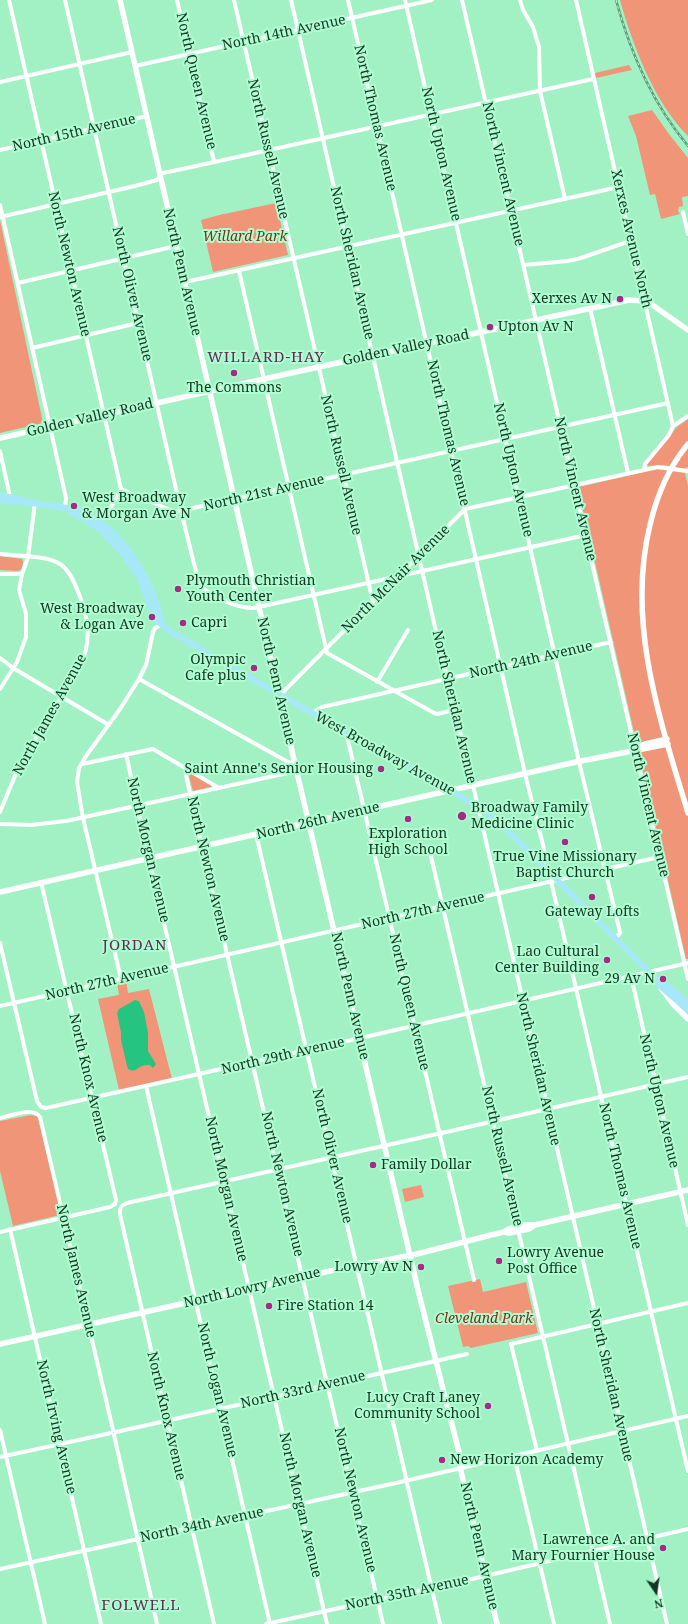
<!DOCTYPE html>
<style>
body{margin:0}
#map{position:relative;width:688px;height:1624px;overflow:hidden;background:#a2f1c4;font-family:"Noto Serif",serif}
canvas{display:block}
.north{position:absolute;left:636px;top:1572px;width:40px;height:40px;-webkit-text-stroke:3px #affed1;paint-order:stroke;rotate:167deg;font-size:11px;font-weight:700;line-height:16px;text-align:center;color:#143524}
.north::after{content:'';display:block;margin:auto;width:14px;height:18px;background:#143524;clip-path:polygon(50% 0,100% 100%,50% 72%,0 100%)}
</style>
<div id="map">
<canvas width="688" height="1624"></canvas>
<div class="north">N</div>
</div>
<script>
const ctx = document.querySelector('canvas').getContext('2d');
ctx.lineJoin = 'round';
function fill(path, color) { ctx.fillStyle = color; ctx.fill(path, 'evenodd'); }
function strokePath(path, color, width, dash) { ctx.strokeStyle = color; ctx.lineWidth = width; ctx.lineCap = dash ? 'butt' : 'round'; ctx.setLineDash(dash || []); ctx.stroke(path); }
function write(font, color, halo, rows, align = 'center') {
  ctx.font = font + ' "Noto Serif",serif'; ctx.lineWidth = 4; ctx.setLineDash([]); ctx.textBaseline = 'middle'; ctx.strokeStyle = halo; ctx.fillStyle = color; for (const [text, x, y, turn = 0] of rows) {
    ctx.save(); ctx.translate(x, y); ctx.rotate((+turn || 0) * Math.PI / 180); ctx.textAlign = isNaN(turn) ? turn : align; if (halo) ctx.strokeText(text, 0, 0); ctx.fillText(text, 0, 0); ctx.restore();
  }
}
const green = new Path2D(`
 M620,0H688V136C655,104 632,44 620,0Z
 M629,65L632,70L596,78L595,73Z
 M652,110L669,134L688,158V196L682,197L683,206L679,207L678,211L680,214L661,219L655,194L650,195L636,136L628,116Z
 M276,203L288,255L213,272L201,220L223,214H224Z
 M0,220L43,423L0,433Z
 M688,419V467L684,469L664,465L648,466L647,464L677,427Z
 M657,469L685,473L688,486V959H686L578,488L579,487Z
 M0,556L22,559L23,562L22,569L18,571L0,570Z
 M192,774L212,785L211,787L193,791L189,776Z
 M126,980L128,993L149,989L172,1079L119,1090L98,999L119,995L117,982Z
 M31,1115L37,1116L38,1118L61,1213L60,1215L13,1226L0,1171V1121Z
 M421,1185L424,1197L405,1202L402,1189Z
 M480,1279L483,1292L526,1282L538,1333L471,1348L468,1346L463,1347L448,1286Z`);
const water = new Path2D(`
 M135,1000L139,1001L144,1012L148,1033V1051L156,1064L153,1068L150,1065C147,1065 143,1065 140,1067C135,1070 134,1072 128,1069L127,1066L121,1040V1032L117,1013L119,1009Z`);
const street = new Path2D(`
 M9,0L121,489L111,507L95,519
 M65,0L181,511L199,584L201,587C217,598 234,608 254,608L586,535
 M177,0L214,162
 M234,0L373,602
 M291,0L435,627L476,798L667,1624
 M348,0L526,778L544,849L545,859L543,866
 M405,0L580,766L619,928L620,933L615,939
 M462,0L688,979
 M520,0L523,10L533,27L539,47L540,91L565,199
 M576,0L673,426L669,435L645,464L644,470
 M135,66L432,0
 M0,82L132,52
 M0,150L147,116
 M0,205L66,498L65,508
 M683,212L688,234
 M0,217L135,186L157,180L163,173L187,168L593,79
 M524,265L568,261L581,258L630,241
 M239,271L327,653L434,713L437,714L454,710
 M185,282L619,187
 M18,283L176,246
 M590,308L628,473
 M32,348L138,323
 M673,426L688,416
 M0,451L10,497
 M121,489L175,512L668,403
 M0,554C17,556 46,555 60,564C69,570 73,580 77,589C88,615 93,640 80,666L19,766L0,812
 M0,574H22
 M0,658L13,668L109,725
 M139,679L288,762L295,764
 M377,682L408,630
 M0,689L17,662L26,637V614L19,590L22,574L28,557L35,503
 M280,695L465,509L658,467L688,471
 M312,713L322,707L611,642
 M346,732L439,1131L442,1133L440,1136L474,1280
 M126,754L150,863L327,1624
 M82,764L153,749L219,788
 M188,769L186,775L196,821L383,1624
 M0,824L31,825L66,821L297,771
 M256,834C307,1049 356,1264 406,1478
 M430,852L610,1624
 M551,881L688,1471
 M0,943L37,1101L41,1107L46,1108L356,1039L688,963
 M631,976L688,1225
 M121,979L83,818L77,782L79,768L86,756L120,709L139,679L146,665L153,632L155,628L162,624
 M0,1006L659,857
 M146,1086L270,1624
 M0,1118C11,1116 33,1106 40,1117L113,1430
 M442,1133L688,1077
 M10,1229L101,1624
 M0,1232L110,1207L115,1204L116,1200L41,882
 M0,1430L45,1624
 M116,1432L467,1354
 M114,1435L157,1624
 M537,1451L511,1344L688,1303
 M514,1456L554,1624
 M0,1457L111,1433
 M409,1480L688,1416
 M407,1483L440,1624
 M0,1569L405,1481
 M214,1624L121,1219C119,1211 119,1206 127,1203L437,1134
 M266,1624L459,1582L688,1529`);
const secondary = new Path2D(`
 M120,0L295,764L419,1294L462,1464L461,1469
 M0,438L291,373L629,300L644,301L651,304L688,330
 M688,444C668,468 657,495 650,525C626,623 660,720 688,813
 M635,749L645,744L667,739
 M0,892L576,762L668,744
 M661,988L673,1004L688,1019
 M504,1232C511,1226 525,1224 535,1225
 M0,1344L330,1271L417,1254L491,1235L504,1232L509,1233L529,1229L535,1225L688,1190
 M460,1467L497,1624`);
const primary = new Path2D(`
 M0,496L17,498L24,501
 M0,501L25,502L67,508C74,507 80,511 87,514C125,534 154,583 162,624
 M67,508L72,513L86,520L100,529L125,556L140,578L155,619L168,630L280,695L447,788L486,812L513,836L656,979L660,986L688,1010
 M656,979L663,982L688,1003`);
const rail = new Path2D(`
 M616,0C630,52 653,104 688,146`);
const markers = [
 [620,299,4,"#a12d87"],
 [490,327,4,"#a12d87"],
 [234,373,4,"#a12d87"],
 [74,506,4,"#a12d87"],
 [178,589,4,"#a12d87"],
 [152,617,4,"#a12d87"],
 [183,623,4,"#a12d87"],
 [254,668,4,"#a12d87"],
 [381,769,4,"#a12d87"],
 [462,816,5,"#a12d87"],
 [408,819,4,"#a12d87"],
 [565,842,4,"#a12d87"],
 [592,897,4,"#a12d87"],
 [607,960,4,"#a12d87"],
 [663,979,4,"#a12d87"],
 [373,1165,4,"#a12d87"],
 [499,1261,4,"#a12d87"],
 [421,1267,4,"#a12d87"],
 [269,1306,4,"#a12d87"],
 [488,1406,4,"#a12d87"],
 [442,1460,4,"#a12d87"],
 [663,1548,4,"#a12d87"]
];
const streetNames = [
 ["North 14th Avenue",284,33,-12],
 ["North Queen Avenue",196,81,77],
 ["North Thomas Avenue",375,118,77],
 ["North 15th Avenue",74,133,-13],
 ["North Russell Avenue",268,149,77],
 ["North Upton Avenue",441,154,77],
 ["North Vincent Avenue",503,174,77],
 ["Xerxes Avenue North",631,239,77],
 ["North Sheridan Avenue",352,263,77],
 ["North Newton Avenue",69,264,77],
 ["North Penn Avenue",182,272,77],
 ["North Oliver Avenue",132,294,77],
 ["Golden Valley Road",406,348,-12],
 ["Golden Valley Road",90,418,-13],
 ["North Thomas Avenue",448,433,77],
 ["North Russell Avenue",341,465,77],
 ["North Upton Avenue",513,470,77],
 ["North Vincent Avenue",575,489,77],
 ["North 21st Avenue",264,493,-13],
 ["North McNair Avenue",396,579,-45],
 ["North 24th Avenue",531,660,-13],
 ["North Penn Avenue",276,681,77],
 ["North Sheridan Avenue",454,707,77],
 ["North James Avenue",50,715,-61],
 ["West Broadway Avenue",385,754,29],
 ["North Vincent Avenue",648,805,77],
 ["North 26th Avenue",318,821,-13],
 ["North Morgan Avenue",148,850,77],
 ["North Newton Avenue",208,869,77],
 ["North 27th Avenue",423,911,-13],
 ["North 27th Avenue",107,982,-13],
 ["North Penn Avenue",350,996,77],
 ["North Queen Avenue",409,1002,77],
 ["North 29th Avenue",283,1056,-13],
 ["North Sheridan Avenue",538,1069,77],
 ["North Knox Avenue",88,1078,77],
 ["North Upton Avenue",659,1101,77],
 ["North Oliver Avenue",332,1156,77],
 ["North Russell Avenue",502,1156,77],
 ["North Thomas Avenue",620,1176,77],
 ["North Newton Avenue",282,1184,77],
 ["North Morgan Avenue",226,1189,77],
 ["North James Avenue",76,1271,77],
 ["North Lowry Avenue",252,1288,-13],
 ["North Sheridan Avenue",611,1385,77],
 ["North Logan Avenue",217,1390,77],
 ["North 33rd Avenue",303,1390,-13],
 ["North Knox Avenue",166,1416,77],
 ["North Irving Avenue",56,1427,77],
 ["North Newton Avenue",355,1500,77],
 ["North Morgan Avenue",300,1505,77],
 ["North 34th Avenue",202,1525,-12],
 ["North Penn Avenue",479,1546,77],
 ["North 35th Avenue",407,1593,-12]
];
const parkNames = [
 ["Willard Park",245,237],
 ["Cleveland Park",484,1319]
];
const poiNames = [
 ["Xerxes Av N",612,299],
 ["Upton Av N",498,327,"left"],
 ["The Commons",234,388,"center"],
 ["West Broadway",82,498,"left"],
 ["& Morgan Ave N",82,514,"left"],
 ["Plymouth Christian",186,581,"left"],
 ["Youth Center",186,597,"left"],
 ["West Broadway",144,609],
 ["& Logan Ave",144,625],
 ["Capri",191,623,"left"],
 ["Olympic",246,660],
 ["Cafe plus",246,676],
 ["Saint Anne's Senior Housing",373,769],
 ["Broadway Family",471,808,"left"],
 ["Medicine Clinic",471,824,"left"],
 ["Exploration",408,834,"center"],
 ["High School",408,850,"center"],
 ["True Vine Missionary",565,857,"center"],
 ["Baptist Church",565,873,"center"],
 ["Gateway Lofts",592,912,"center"],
 ["Lao Cultural",599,952],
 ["Center Building",599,968],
 ["29 Av N",655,979],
 ["Family Dollar",381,1165,"left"],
 ["Lowry Avenue",507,1253,"left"],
 ["Post Office",507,1269,"left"],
 ["Lowry Av N",413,1267],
 ["Fire Station 14",277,1306,"left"],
 ["Lucy Craft Laney",480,1398],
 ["Community School",480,1414],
 ["New Horizon Academy",450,1460,"left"],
 ["Lawrence A. and",655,1540],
 ["Mary Fournier House",655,1556]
];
const neighbourhoodNames = [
 ["WILLARD-HAY",266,358],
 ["JORDAN",135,946],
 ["FOLWELL",141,1606]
];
fill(green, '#f19578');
fill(water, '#25c480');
strokePath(street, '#fff', 4);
strokePath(secondary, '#fff', 5.5);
strokePath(primary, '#a6e8fa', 6);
strokePath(rail, '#629c7c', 2.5);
strokePath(rail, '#affed1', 1, [3]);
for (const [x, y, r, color] of markers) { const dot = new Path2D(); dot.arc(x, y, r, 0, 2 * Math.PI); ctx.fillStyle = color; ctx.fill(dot); strokePath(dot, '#affed1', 1.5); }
write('14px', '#143524', '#affed1', streetNames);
write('italic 14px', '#7e3116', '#affed1', parkNames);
write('14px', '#143524', '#affed1', poiNames, 'right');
ctx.letterSpacing = '1px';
write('15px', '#642a55', '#affed1', neighbourhoodNames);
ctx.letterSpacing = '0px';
</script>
